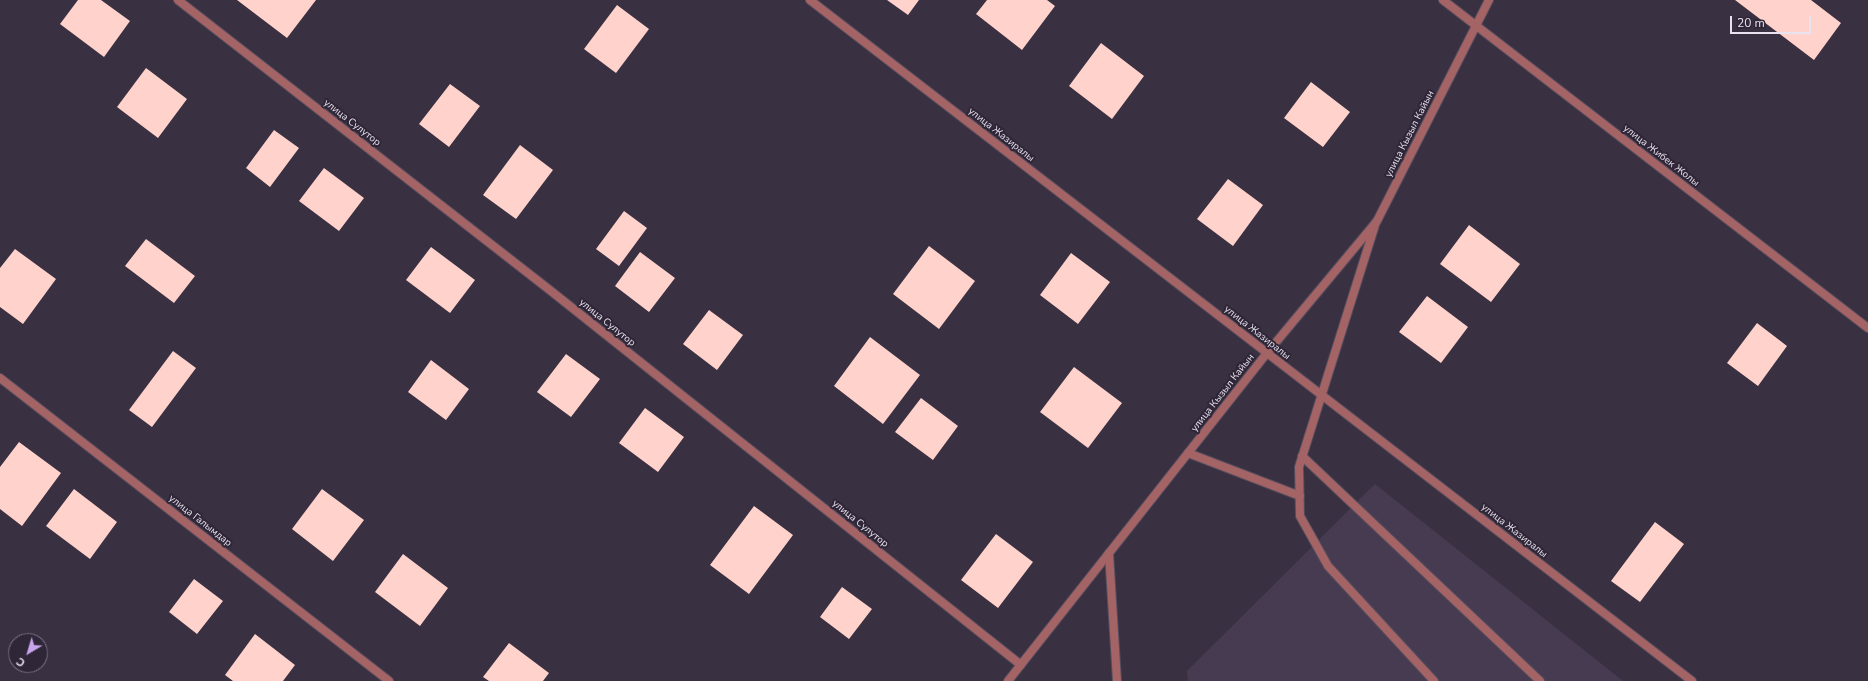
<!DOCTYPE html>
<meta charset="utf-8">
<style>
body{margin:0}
#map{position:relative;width:1868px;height:681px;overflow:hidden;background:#393042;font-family:"Nunito Sans",sans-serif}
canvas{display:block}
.north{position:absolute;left:8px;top:633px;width:40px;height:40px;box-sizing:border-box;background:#2f2637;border:1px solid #797281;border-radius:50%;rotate:218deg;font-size:11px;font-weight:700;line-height:16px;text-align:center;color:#e9e3ef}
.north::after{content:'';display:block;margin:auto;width:14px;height:18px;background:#c9a5ee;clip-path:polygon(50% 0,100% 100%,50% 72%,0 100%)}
.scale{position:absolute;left:1730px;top:16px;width:81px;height:18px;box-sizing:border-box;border:2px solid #e9e3ef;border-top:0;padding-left:5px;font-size:12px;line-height:14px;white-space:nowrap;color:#e9e3ef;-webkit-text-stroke:3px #2f2637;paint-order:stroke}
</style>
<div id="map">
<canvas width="1868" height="681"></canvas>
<div class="north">С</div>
<div class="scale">20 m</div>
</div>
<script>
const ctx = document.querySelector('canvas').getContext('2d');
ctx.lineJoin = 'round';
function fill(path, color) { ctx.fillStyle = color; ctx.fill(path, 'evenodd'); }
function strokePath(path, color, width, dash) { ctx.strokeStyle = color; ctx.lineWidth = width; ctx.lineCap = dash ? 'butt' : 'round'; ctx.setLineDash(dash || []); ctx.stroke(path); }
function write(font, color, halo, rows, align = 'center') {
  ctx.font = font + ' "Nunito Sans",sans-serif'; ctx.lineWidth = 4; ctx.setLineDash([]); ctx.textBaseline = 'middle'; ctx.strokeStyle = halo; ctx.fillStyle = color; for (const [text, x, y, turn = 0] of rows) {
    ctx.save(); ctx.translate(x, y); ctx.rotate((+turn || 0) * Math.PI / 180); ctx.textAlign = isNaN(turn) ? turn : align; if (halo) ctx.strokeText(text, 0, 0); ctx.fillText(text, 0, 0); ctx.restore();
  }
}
const built = new Path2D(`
 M1375,484L1623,681H1188L1187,671Z`);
const building = new Path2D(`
 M78,0H101L130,21L104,57L60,24Z
 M237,0H316L287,38Z
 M887,0H919L908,15Z
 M987,0H1047L1055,6L1022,50L976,14Z
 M1735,0H1811L1841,23L1814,60Z
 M617,5L649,29L616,73L584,49Z
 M1101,43L1144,76L1112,119L1069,86Z
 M146,68L187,99L158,138L117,107Z
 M1311,82L1350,112L1323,147L1284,118Z
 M450,84L480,106L449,147L419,124Z
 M274,130L299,148L270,187L246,168Z
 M520,145L553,170L516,219L483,195Z
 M324,168L364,198L339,231L299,201Z
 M1228,179L1263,205L1233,246L1197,219Z
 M624,211L647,228L619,266L596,249Z
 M1469,225L1520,264L1491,302L1440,264Z
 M146,239L195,276L174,303L125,266Z
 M929,246L975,281L939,329L893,294Z
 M431,247L475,280L450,313L406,280Z
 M15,249L56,279L23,324L0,307V268Z
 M640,252L675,278L649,312L615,286Z
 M1071,253L1110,282L1078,324L1040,295Z
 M1427,296L1468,327L1441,363L1399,332Z
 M709,310L743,335L717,370L683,344Z
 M1757,323L1787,346L1758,386L1727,363Z
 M870,337L920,375L883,424L834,386Z
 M173,351L196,368L152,427L129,410Z
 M566,354L600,379L571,417L537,392Z
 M431,360L469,389L446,420L408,392Z
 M1074,367L1122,403L1088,448L1040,412Z
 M921,398L958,426L933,460L895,432Z
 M645,408L684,437L658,472L619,443Z
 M19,442L61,473L22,526L0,509V467Z
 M74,489L117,522L90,559L46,526Z
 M322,489L364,520L333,561L292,529Z
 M754,506L793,535L749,594L710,565Z
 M1655,522L1684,544L1640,602L1611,581Z
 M996,534L1033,562L998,608L961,580Z
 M403,554L448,588L420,626L375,592Z
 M194,579L223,601L197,634L169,612Z
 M842,587L872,609L849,639L820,617Z
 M255,634L295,665L283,681H233L225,675Z
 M509,643L549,673L543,681H489L483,677Z`);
const service = new Path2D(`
 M1376,222L1299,467L1300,516L1328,566L1434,681
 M1188,453L1300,496
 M1302,456L1540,681
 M1109,553L1117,681`);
const minor = new Path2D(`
 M178,0L551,291L1021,665
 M810,0L1692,681
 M1443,0L1868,328
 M0,378L389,681
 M1008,681L1267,353L1377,221L1489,0`);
const streetNames = [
 ["улица Сулутор",352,123,38],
 ["улица Кызыл Кайын",1410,134,-63],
 ["улица Жазиралы",1001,135,38],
 ["улица Жибек Жолы",1661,156,38],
 ["улица Сулутор",607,323,39],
 ["улица Жазиралы",1257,333,38],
 ["улица Кызыл Кайын",1223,393,-52],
 ["улица Галымдар",200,521,38],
 ["улица Сулутор",860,524,39],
 ["улица Жазиралы",1514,531,38]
];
fill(built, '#473b52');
fill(building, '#ffd2cc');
strokePath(service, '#554d5e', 10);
strokePath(minor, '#554d5e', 10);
strokePath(service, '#a46364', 8);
strokePath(minor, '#a46364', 8);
write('10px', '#e9e3ef', '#2f2637', streetNames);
</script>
